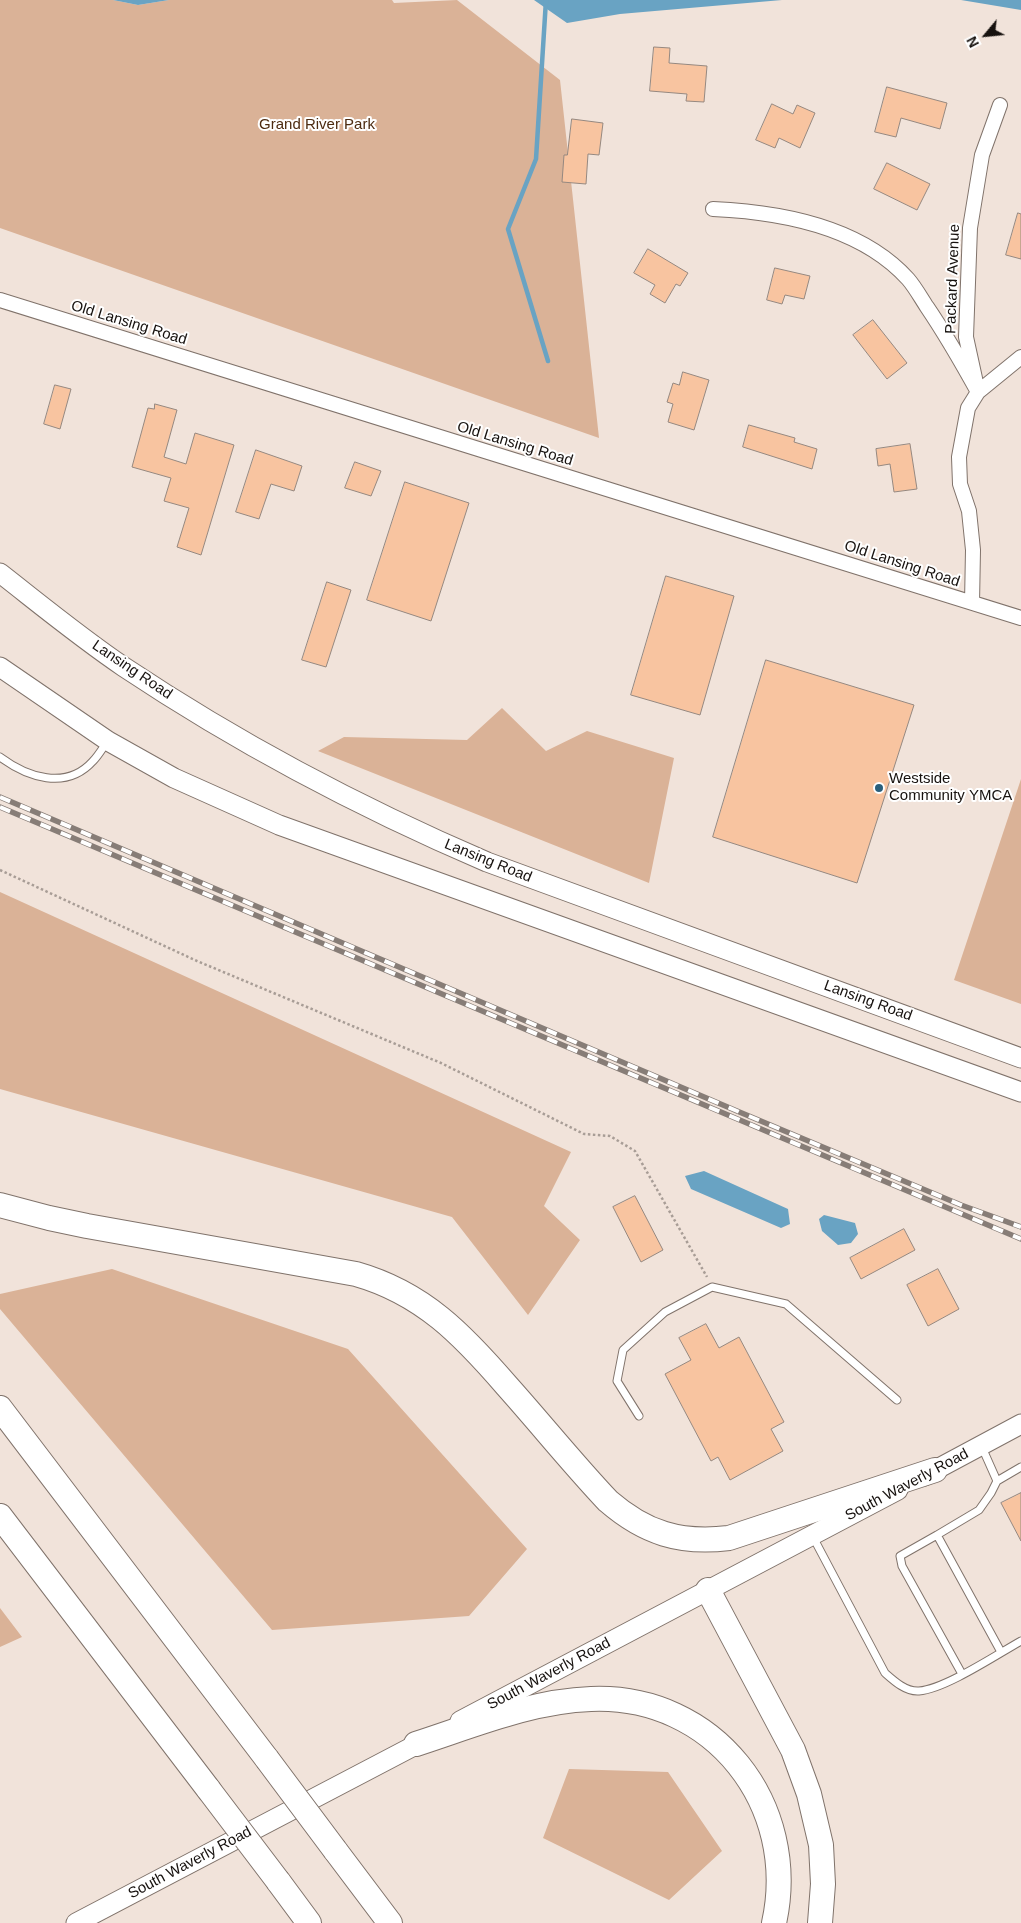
<!DOCTYPE html>
<style>
body{margin:0}
#map{position:relative;width:1021px;height:1923px;overflow:hidden;background:#f1e3da;font-family:Helvetica,sans-serif}
canvas{display:block}
.north{position:absolute;left:961px;top:10px;width:50px;height:50px;-webkit-text-stroke:4px #fff;paint-order:stroke;rotate:242deg;font-size:14px;font-weight:700;line-height:20px;text-align:center;color:#17120f}
.north::after{content:'';display:block;margin:auto;width:18px;height:22px;background:#17120f;clip-path:polygon(50% 0,100% 100%,50% 72%,0 100%)}
</style>
<div id="map">
<canvas width="1021" height="1923"></canvas>
<div class="north">N</div>
</div>
<script>
const ctx = document.querySelector('canvas').getContext('2d');
ctx.lineJoin = 'round';
function fill(path, color) { ctx.fillStyle = color; ctx.fill(path, 'evenodd'); }
function strokePath(path, color, width, dash) { ctx.strokeStyle = color; ctx.lineWidth = width; ctx.lineCap = dash ? 'butt' : 'round'; ctx.setLineDash(dash || []); ctx.stroke(path); }
function write(font, color, halo, rows, align = 'center') {
  ctx.font = font + ' Helvetica,sans-serif'; ctx.lineWidth = 4; ctx.setLineDash([]); ctx.textBaseline = 'middle'; ctx.strokeStyle = halo; ctx.fillStyle = color; for (const [text, x, y, turn = 0] of rows) {
    ctx.save(); ctx.translate(x, y); ctx.rotate((+turn || 0) * Math.PI / 180); ctx.textAlign = isNaN(turn) ? turn : align; if (halo) ctx.strokeText(text, 0, 0); ctx.fillText(text, 0, 0); ctx.restore();
  }
}
const green = new Path2D(`
 M0,0H113L138,5L169,0H392L394,3L457,0L560,80L599,438L0,228Z
 M502,708L546,751L587,731L674,758L649,883L318,751L344,737L467,740Z
 M1021,779V1004L954,980Z
 M0,892L571,1152L544,1206L580,1240L528,1315L452,1217L0,1089Z
 M112,1269L348,1349L527,1549L469,1616L272,1630L0,1309V1294Z
 M0,1608L22,1637L0,1647Z
 M569,1769L668,1772L722,1851L669,1900L543,1838Z`);
const water = new Path2D(`
 M113,0H169L138,5Z
 M534,0H782L620,14L567,23Z
 M961,0H1021V10Z
 M704,1171L788,1209L790,1224L781,1228L691,1189L685,1176Z
 M824,1215L855,1223L858,1234L851,1243L838,1245L822,1231L819,1219Z`);
const stream = new Path2D(`
 M546,0L536,159L508,229L548,361`);
const building = new Path2D(`
 M654,47L670,48L669,63L707,66L704,102L686,101L687,94L650,91Z
 M887,87L947,103L940,129L901,118L896,137L875,132Z
 M772,104L793,114L797,105L815,113L800,148L779,138L775,148L756,140Z
 M572,119L603,123L599,155L588,154L586,184L562,182L564,155H567Z
 M887,163L930,184L917,210L874,189Z
 M1018,213L1021,214V259L1006,255Z
 M648,249L688,273L680,286L676,284L665,303L650,294L655,285L634,273Z
 M775,268L810,276L804,299L785,295L782,304L767,300Z
 M873,320L907,363L887,379L853,335Z
 M683,372L709,380L694,430L668,422L673,404L667,402L673,383L679,385Z
 M55,385L71,389L60,429L44,424Z
 M155,404L177,410L164,457L186,464L195,433L234,445L201,555L177,547L189,508L164,501L171,478L132,467L148,408L154,409Z
 M749,425L795,438L794,442L817,449L812,469L743,447Z
 M910,444L917,489L894,492L890,464L878,466L876,449Z
 M256,450L302,466L294,491L271,484L259,519L236,512Z
 M355,462L381,471L371,496L345,488Z
 M405,482L469,503L431,621L367,600Z
 M666,576L734,596L700,715L631,695Z
 M327,582L351,590L326,667L302,660Z
 M766,660L914,705L857,883L713,837Z
 M635,1196L663,1250L641,1262L613,1207Z
 M904,1229L915,1250L861,1279L850,1258Z
 M938,1269L959,1309L928,1326L907,1285Z
 M706,1324L719,1348L739,1337L784,1422L771,1429L783,1451L730,1480L718,1457L711,1461L665,1374L691,1360L679,1338Z
 M1021,1493V1541L1001,1503Z`);
const path = new Path2D(`
 M0,870L197,961L441,1063L584,1134L610,1136L635,1151L707,1277`);
const lane = new Path2D(`
 M0,757C27,777 66,791 93,761C98,756 102,749 107,742
 M639,1416L617,1381L623,1350L665,1312L712,1287L786,1304L897,1400
 M981,1445L997,1481L1021,1467
 M997,1481L991,1493L979,1510L937,1535L1001,1652
 M937,1535L900,1556L902,1566L962,1674
 M813,1537L885,1673C894,1681 906,1692 919,1691C945,1689 996,1655 1021,1641`);
const street = new Path2D(`
 M713,209C781,212 860,226 908,279C915,287 921,298 927,307C946,335 962,363 978,392L1021,357
 M0,300L1021,618
 M972,603L973,550L969,511L960,484L959,457L968,408L978,392L966,337L970,228L982,155L1000,105`);
const secondary = new Path2D(`
 M0,573C41,605 81,638 124,667C238,743 361,808 487,862L1021,1058
 M0,667L108,741L174,778L279,825L1021,1092
 M924,1476L1021,1424
 M460,1721L898,1490
 M76,1923L429,1738`);
const highway = new Path2D(`
 M0,1205L49,1218L87,1226L356,1274C423,1293 463,1335 507,1386C541,1424 573,1464 608,1501C645,1533 680,1544 729,1538L935,1470
 M0,1408L267,1759
 M0,1516L209,1790
 M708,1590L793,1750L809,1794L821,1845L823,1884L820,1923
 M416,1744C472,1726 531,1701 591,1699C714,1694 800,1805 774,1923
 M335,1850L390,1923
 M278,1881L309,1923`);
const rail = new Path2D(`
 M0,797L737,1111L961,1205L1021,1227
 M0,807L1021,1239`);
const highwayBridge = new Path2D(`
 M267,1759L335,1850
 M209,1790L278,1881`);
const markers = [
 [879,788,5,"#2a5f7b"]
];
const parkNames = [
 ["Grand River Park",317,125]
];
const streetNames = [
 ["Packard Avenue",953,279,-88],
 ["Old Lansing Road",129,323,17],
 ["Old Lansing Road",515,444,17],
 ["Old Lansing Road",902,564,18],
 ["Lansing Road",132,670,34],
 ["Lansing Road",488,861,22],
 ["Lansing Road",868,1001,20],
 ["South Waverly Road",907,1485,-28],
 ["South Waverly Road",549,1674,-28],
 ["South Waverly Road",190,1863,-28]
];
const poiNames = [
 ["Westside",889,779],
 ["Community YMCA",889,796]
];
fill(green, '#dab297');
fill(water, '#69a3c3');
strokePath(stream, '#69a3c3', 4.5);
fill(building, '#f8c4a0');
strokePath(building, '#958880', 1);
strokePath(lane, '#80736b', 9);
strokePath(street, '#80736b', 16);
strokePath(secondary, '#80736b', 21);
strokePath(highway, '#80736b', 26);
strokePath(path, '#a89d96', 2.5, [2.5, 2.5]);
strokePath(lane, '#fff', 7);
strokePath(street, '#fff', 14);
strokePath(secondary, '#fff', 19);
strokePath(highway, '#fff', 24);
strokePath(rail, '#877d77', 5.5);
strokePath(rail, '#fff', 4, [11]);
strokePath(highwayBridge, '#80736b', 26, []);
strokePath(highwayBridge, '#fff', 24);
for (const [x, y, r, color] of markers) { const dot = new Path2D(); dot.arc(x, y, r, 0, 2 * Math.PI); ctx.fillStyle = color; ctx.fill(dot); strokePath(dot, '#fff', 2); }
write('15px', '#4d2b10', '#fff', parkNames);
write('15px', '#17120f', '#fff', streetNames);
write('15px', '#17120f', '#fff', poiNames, 'left');
</script>
